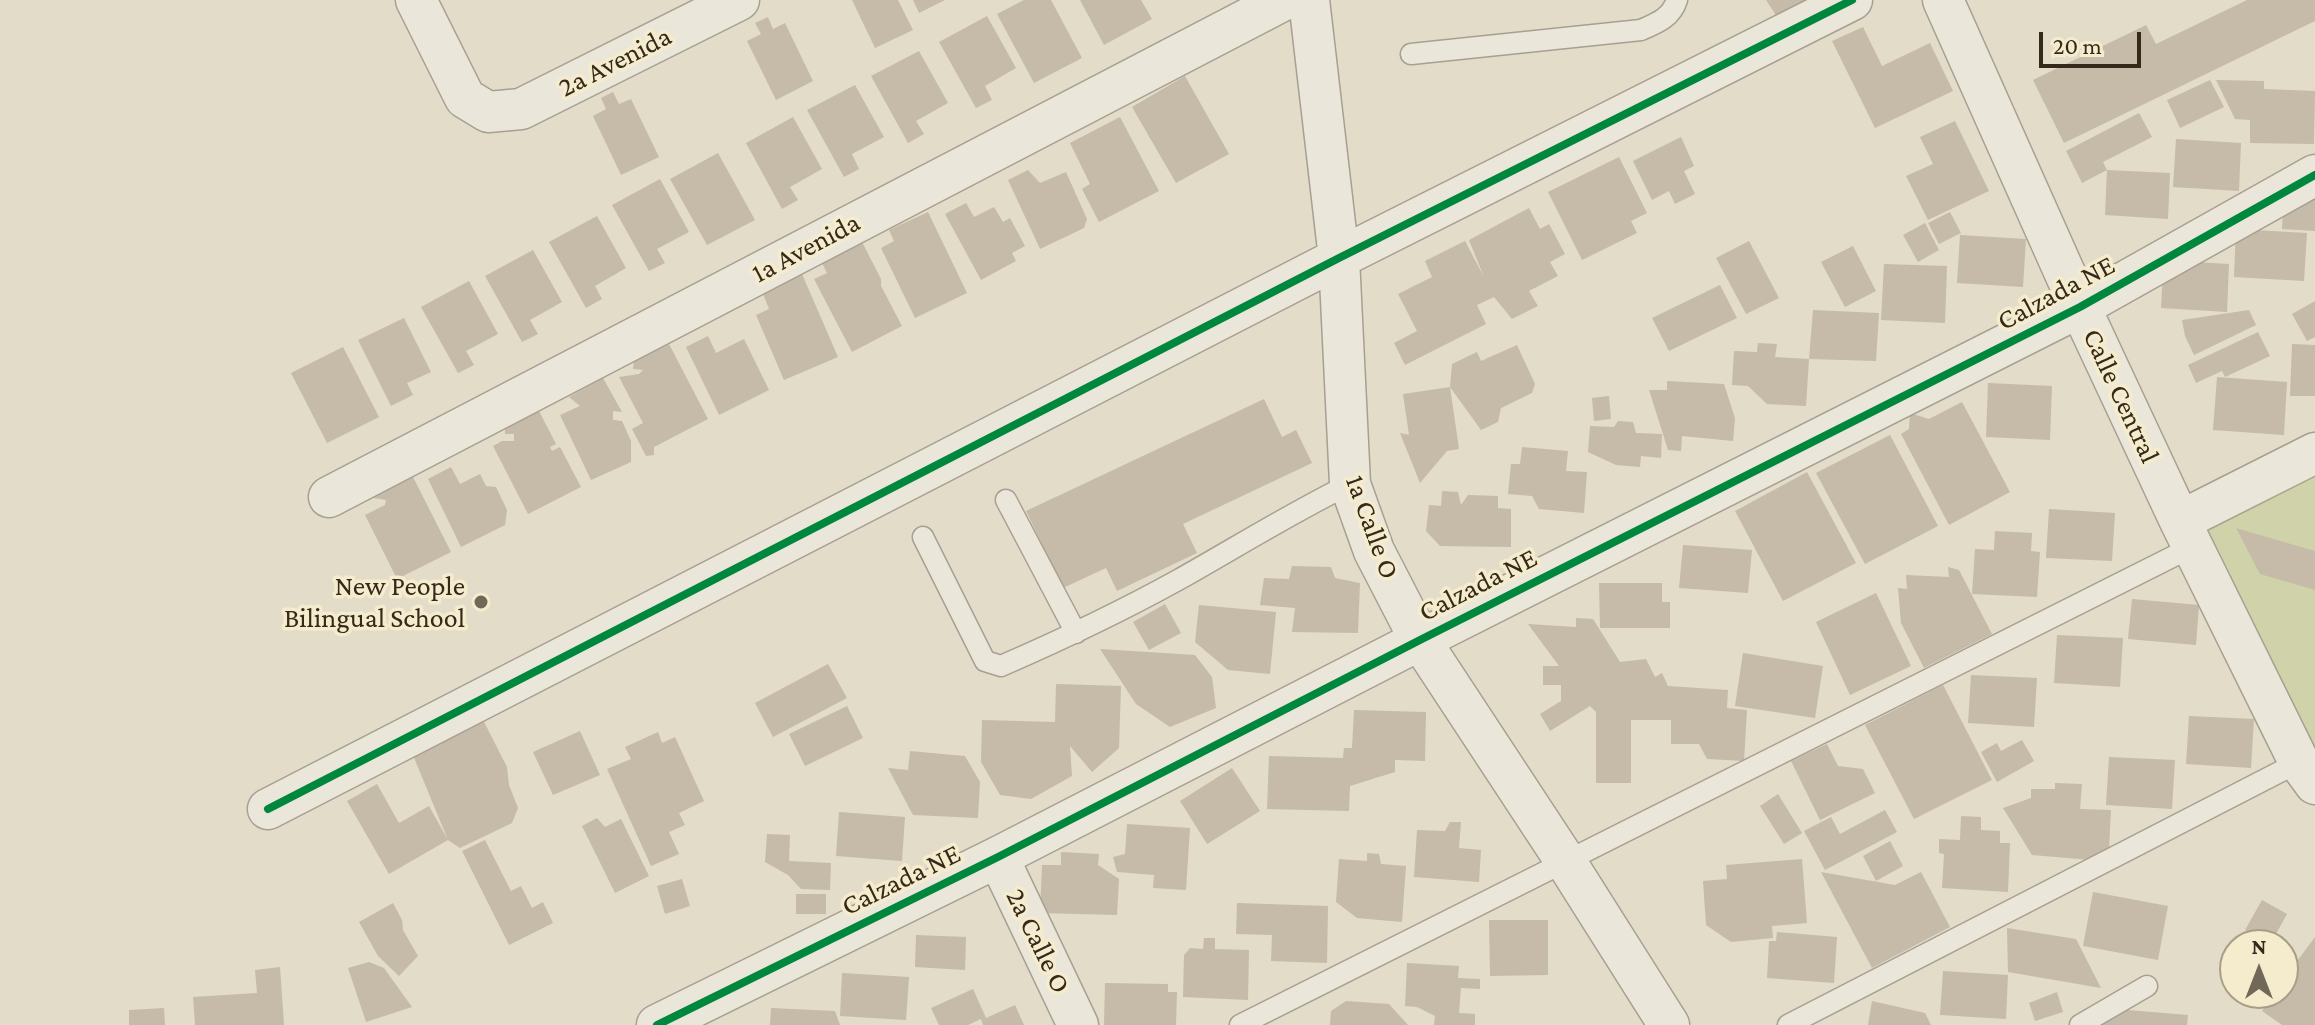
<!DOCTYPE html>
<style>
body{margin:0}
#map{position:relative;width:2315px;height:1025px;overflow:hidden;background:#e2dcc8;font-family:"Crimson Pro",serif}
canvas{display:block}
.north{position:absolute;left:2219px;top:929px;width:80px;height:80px;box-sizing:border-box;background:#f5eccd;border:2px solid #a89e86;border-radius:50%;rotate:0deg;font-size:22px;font-weight:700;line-height:32px;text-align:center;color:#34291b}
.north::after{content:'';display:block;margin:auto;width:28px;height:36px;background:#716858;clip-path:polygon(50% 0,100% 100%,50% 72%,0 100%)}
.scale{position:absolute;left:2039px;top:32px;width:102px;height:36px;box-sizing:border-box;border:4px solid #34291b;border-top:0;padding-left:10px;font-size:24px;line-height:28px;white-space:nowrap;color:#34291b;-webkit-text-stroke:6px #f5eccd;paint-order:stroke}
</style>
<div id="map">
<canvas width="2315" height="1025"></canvas>
<div class="north">N</div>
<div class="scale">20 m</div>
</div>
<script>
const ctx = document.querySelector('canvas').getContext('2d');
ctx.lineJoin = 'round';
function fill(path, color) { ctx.fillStyle = color; ctx.fill(path, 'evenodd'); }
function strokePath(path, color, width, dash) { ctx.strokeStyle = color; ctx.lineWidth = width; ctx.lineCap = dash ? 'butt' : 'round'; ctx.setLineDash(dash || []); ctx.stroke(path); }
function write(font, color, halo, rows, align = 'center') {
  ctx.font = font + ' "Crimson Pro",serif'; ctx.lineWidth = 7; ctx.setLineDash([]); ctx.textBaseline = 'middle'; ctx.strokeStyle = halo; ctx.fillStyle = color; for (const [text, x, y, turn = 0] of rows) {
    ctx.save(); ctx.translate(x, y); ctx.rotate((+turn || 0) * Math.PI / 180); ctx.textAlign = isNaN(turn) ? turn : align; if (halo) ctx.strokeText(text, 0, 0); ctx.fillText(text, 0, 0); ctx.restore();
  }
}
const green = new Path2D(`
 M2315,476V748L2205,530Z`);
const building = new Path2D(`
 M852,0H898L913,30L875,48Z
 M913,0H945L919,13Z
 M1024,0H1051L1082,58L1034,83L997,14Z
 M1080,0H1141L1152,19L1104,45Z
 M1766,0H1824L1783,26Z
 M2247,0H2315V21L2064,143L2033,80L2146,25L2156,44Z
 M987,16L1016,68L985,86L992,100L976,108L939,42Z
 M768,17L773,29L785,23L813,81L776,100L747,41L761,34L755,23Z
 M1863,27L1882,66L1930,43L1953,91L1875,128L1832,41Z
 M919,51L948,103L916,121L924,134L908,143L871,76Z
 M1185,76L1229,154L1176,183L1132,107Z
 M2210,80L2224,107L2180,128L2167,100Z
 M2216,80L2264,81V89L2315,91L2314,144L2250,143V120L2235,119Z
 M855,85L884,137L852,154L859,169L844,177L807,110Z
 M613,92L619,104L631,99L659,157L621,175L593,116L606,109L601,98Z
 M2139,113L2152,137L2103,162L2107,170L2170,173L2168,219L2105,215L2107,170L2082,183L2066,151Z
 M793,117L822,169L790,187L798,200L782,209L746,143Z
 M1120,117L1159,191L1099,222L1082,189L1090,184L1070,143Z
 M1955,121L1989,191L1928,220L1906,176L1933,164L1920,137Z
 M1681,137L1694,166L1684,171L1695,194L1675,204L1669,191L1652,200L1633,161Z
 M2176,139L2241,143L2239,191L2173,187Z
 M718,153L755,220L707,245L670,179Z
 M1619,157L1647,213L1631,221L1637,233L1582,260L1548,192Z
 M1028,170L1040,183L1066,172L1087,219L1084,228L1040,249L1008,180Z
 M660,179L689,232L657,249L665,263L649,271L612,205Z
 M2315,187V231L2282,229L2284,192Z
 M966,203L974,217L994,207L1003,222L1010,218L1025,246L1012,253L1016,261L981,280L945,214Z
 M1529,208L1540,229L1549,224L1565,254L1550,262L1558,276L1529,291L1538,306L1512,319L1494,297L1477,305L1486,324L1405,365L1394,343L1417,331L1398,294L1432,277L1425,261L1465,241L1484,277L1469,240Z
 M928,212L967,293L915,318L881,248L894,241L889,230Z
 M1950,212L1961,233L1939,244L1928,223Z
 M597,216L626,268L595,286L602,299L586,308L549,242Z
 M1925,223L1939,250L1918,262L1903,235Z
 M2236,229L2307,233L2304,281L2234,277Z
 M1960,235L2026,239L2023,287L1957,283Z
 M1749,241L1779,298L1746,314L1716,258Z
 M862,242L881,279V286L902,326L852,352L814,279L827,273L822,263Z
 M1853,246L1876,291L1845,307L1821,262Z
 M2164,249L2196,262L2229,264L2227,312L2161,308Z
 M533,250L562,302L530,320L538,334L522,342L485,276Z
 M1884,264L1947,266L1945,323L1881,320Z
 M802,274L838,357L784,380L756,315L769,309L762,291Z
 M469,281L498,334L466,351L474,365L458,373L421,307Z
 M1720,285L1737,318L1669,351L1652,318Z
 M2315,301V337L2307,341L2292,314Z
 M1813,310L1879,313L1876,361L1809,359Z
 M2249,310L2256,325L2194,355L2185,336L2182,320Z
 M404,318L431,372L407,383L413,395L391,406L358,340Z
 M2258,332L2270,356L2225,377L2222,371L2196,383L2188,365Z
 M708,336L716,353L744,339L769,390L719,415L686,347Z
 M1758,343L1777,344L1775,357L1809,359L1806,406L1767,404L1748,386L1732,385L1734,351L1757,352Z
 M669,344L708,419L654,447V455L646,456L632,429L643,423L619,377L639,374L643,370L633,369L634,361Z
 M2292,344L2315,345V396H2290Z
 M1517,345L1535,384L1532,393L1501,408L1498,422L1481,430L1450,387L1452,364L1477,352L1481,361Z
 M343,347L379,417L327,443L291,373Z
 M2217,377L2287,382L2284,435L2213,430Z
 M603,378L622,412L613,411V420L622,421L631,441V462L591,480L560,415L580,406L569,397Z
 M1667,381L1724,384L1735,418L1733,441L1682,436L1681,451L1668,450L1649,390H1667Z
 M1988,383L2052,386L2050,440L1986,437Z
 M1450,387L1459,449L1447,451L1420,483L1400,433L1409,435L1403,394Z
 M1609,396L1611,419L1594,421L1592,398Z
 M1264,399L1282,437L1296,430L1312,463L1183,524L1197,553L1117,591L1106,568L1063,588L1026,511Z
 M1962,402L2010,492L1949,525L1901,434L1909,429L1910,413L1929,419Z
 M539,411L556,444L550,447L552,451L560,447L581,487L528,514L493,446L502,441H514V434H505V429Z
 M1618,421L1633,422L1636,433L1662,434L1661,458L1641,456L1640,467L1616,465L1588,452L1590,426L1614,427Z
 M1890,435L1938,526L1865,564L1816,473Z
 M1522,447L1568,451L1566,471L1587,472L1584,513L1539,509L1532,496L1508,494L1511,464H1520Z
 M451,467L460,484L480,474L486,486L496,487L507,510L505,525L461,547L428,479Z
 M1807,472L1856,563L1783,601L1735,511Z
 M412,475L451,552L397,579L365,515L385,505L386,500L374,498L375,494Z
 M1442,491L1458,492L1461,505L1468,495L1498,496V508L1511,509V547L1440,546L1426,531L1429,505L1441,506Z
 M2049,509L2115,513L2112,561L2046,558Z
 M2236,528L2315,551V590L2260,574Z
 M1995,531L2032,533L2031,551L2040,552L2037,597L1972,594L1975,549L1994,550Z
 M1683,545L1752,550L1748,593L1679,588Z
 M1292,566L1331,567L1335,578L1360,583L1358,633L1292,632L1295,608L1260,605L1264,578L1289,579Z
 M1948,567L1959,570L1992,634L1924,668L1901,623L1898,588L1907,589L1906,575L1949,577Z
 M1599,583H1662V602H1670V628H1600Z
 M1876,593L1911,666L1850,695L1816,622Z
 M2132,599L2199,605L2196,645L2128,639Z
 M1165,604L1181,633L1149,650L1133,622Z
 M1199,605L1276,612L1270,674L1228,670L1195,642Z
 M1576,618L1593,619L1620,662L1646,659L1655,677L1662,673L1668,686L1728,690L1727,708L1747,710L1744,761L1707,759L1699,744H1671V720H1631V783H1596V712L1590,706L1550,731L1540,714L1561,701V685H1543V666H1559L1528,624L1576,627Z
 M2057,635L2123,638L2120,687L2054,683Z
 M1100,649L1195,655L1212,677L1216,708L1170,727L1136,704Z
 M1743,653L1823,666L1815,718L1735,706Z
 M828,664L847,698L773,737L755,703Z
 M1971,675L2037,678L2034,727L1968,723Z
 M1056,684L1121,686L1119,748L1092,772L1070,746L1072,776L1031,799L1000,795L981,762L982,720L1055,722Z
 M1943,685L1992,780L1914,819L1865,725Z
 M847,706L863,738L805,766L789,734Z
 M1354,710L1426,712L1425,761L1395,760V772L1350,786L1349,811L1267,809L1269,756L1343,758L1344,748H1352Z
 M480,714L507,767L509,785L518,808L512,823L460,848L448,840L410,748Z
 M2189,716L2254,719L2251,768L2186,764Z
 M580,731L600,775L553,795L533,752Z
 M658,732L662,743L675,737L704,801L679,813L685,825L669,832L679,854L651,866L607,769L631,759L625,747Z
 M2022,740L2034,761L1997,782L1981,752L1997,743L2001,751Z
 M1827,744L1838,766L1863,769L1875,793L1820,820L1791,761Z
 M910,751L965,756L980,782L978,818L913,815L888,768L908,770Z
 M2109,757L2175,760L2172,809L2106,805Z
 M1232,768L1260,811L1207,844L1180,801Z
 M2055,783L2082,784L2080,809L2111,810L2109,850L2091,860L2032,855L2003,808L2031,798V789H2055Z
 M377,784L399,823L429,806L448,840L389,874L347,801Z
 M1778,794L1802,833L1784,844L1760,806Z
 M1885,810L1897,832L1825,870L1804,831L1831,817L1840,834Z
 M839,812L905,817L902,861L836,856Z
 M1961,816L1981,817V830L2000,831V843H2010L2008,892L1942,888L1944,854L1939,853V839L1960,840Z
 M597,818L605,827L621,819L649,876L615,893L582,826Z
 M1450,822H1461L1459,848L1481,850L1479,882L1414,877L1417,830L1445,831Z
 M1127,824L1190,828L1186,890L1153,888L1154,875L1117,872L1113,857L1125,854Z
 M767,834L790,835L789,861L831,863L830,890L801,889L788,875L765,862Z
 M485,840L511,891L521,886L532,908L543,902L553,923L509,945L462,851Z
 M1890,841L1903,866L1876,881L1863,856Z
 M1061,852L1099,854L1098,865L1119,879L1117,915L1040,913L1042,865H1061Z
 M1367,853L1379,854L1381,864L1406,866L1402,922L1357,918L1336,902L1339,859L1367,861Z
 M1802,859L1807,923L1772,926L1773,938L1731,942L1706,925L1703,881L1727,879L1726,865Z
 M1821,872L1895,885L1921,872L1950,927L1872,968Z
 M682,879L690,906L665,914L657,886Z
 M2093,892L2168,906L2158,960L2083,946Z
 M796,894H826V914H796Z
 M2262,900L2287,914L2270,945L2245,930Z
 M393,903L402,920L403,930L418,956L399,976L378,956L359,922Z
 M1237,903L1328,906L1327,963L1271,961L1272,935L1236,934Z
 M1489,920H1548V975L1490,976Z
 M2007,928L2076,939L2101,988L2008,972Z
 M1777,932L1837,937L1834,983L1767,978L1769,941H1776Z
 M916,935L966,937L965,970L915,967Z
 M2315,937V1025H2282L2262,1011L2274,994L2277,997L2283,993V989L2296,971L2292,968Z
 M1204,938H1215V949L1249,950L1248,1000L1183,997L1184,955L1190,948L1203,949Z
 M369,962L384,968L412,1007L366,1022L348,968Z
 M1407,963L1459,966L1458,978L1480,979V989L1461,988L1459,1013L1475,1014V1025H1434L1435,1016L1417,1007L1405,1006Z
 M280,967L284,1025H195L193,997L257,993L255,970Z
 M1943,971L2008,975L2006,1019L1940,1015Z
 M842,973L909,977L906,1020L840,1016Z
 M1105,983L1168,984V992H1177L1176,1025H1104Z
 M973,989L986,1018L1015,1005L1024,1025H983L981,1019L968,1025H939L931,1008Z
 M2057,992L2063,1012L2035,1021L2029,1003Z
 M1346,1001L1389,1004L1408,1025H1330L1331,1011Z
 M1872,1001L1925,1013L1931,1025H1868Z
 M164,1008L165,1025H129V1010Z
 M771,1008L835,1011L840,1025H770Z
 M2116,1009L2188,1015L2187,1025H2091Z`);
const service = new Path2D(`
 M1411,54L1641,30C1657,23 1671,18 1677,0
 M1006,500L1076,633
 M923,537L985,661L1001,666C1061,640 1120,612 1178,580C1235,548 1291,513 1350,484
 M1240,1025L2192,547
 M1788,1025L2299,762
 M2080,1025L2147,986`);
const minor = new Path2D(`
 M416,0L465,98L488,112L521,109L739,0
 M1309,0L1339,258L1350,484L1374,551L1420,640L1566,862L1669,1025
 M1943,0L2080,307L2180,521L2299,762L2315,784
 M329,497L1284,0
 M2180,521L2315,453
 M268,809L1339,258L1852,0
 M998,857L1078,1025
 M657,1025L998,857L1420,640L2080,307L2315,175`);
const cycleway = new Path2D(`
 M268,809L1339,258L1852,0
 M657,1025L998,857L1420,640L2080,307L2315,175`);
const markers = [
 [481,602,8,"#716858"]
];
const streetNames = [
 ["2a Avenida",615,62,-27],
 ["1a Avenida",806,248,-28],
 ["Calzada NE",2056,293,-28],
 ["Calle Central",2121,396,65],
 ["1a Calle O",1372,527,70],
 ["Calzada NE",1478,585,-27],
 ["Calzada NE",901,880,-26],
 ["2a Calle O",1038,941,64]
];
const poiNames = [
 ["New People",465,586],
 ["Bilingual School",465,618]
];
fill(green, '#d0d3aa');
fill(building, '#c6baa9');
strokePath(service, '#a7a092', 23);
strokePath(minor, '#a7a092', 43);
strokePath(service, '#eae6da', 20);
strokePath(minor, '#eae6da', 40);
strokePath(cycleway, '#00873e', 8);
for (const [x, y, r, color] of markers) { const dot = new Path2D(); dot.arc(x, y, r, 0, 2 * Math.PI); ctx.fillStyle = color; ctx.fill(dot); strokePath(dot, '#f5eccd', 3); }
write('28px', '#34291b', '#f5eccd', streetNames);
write('28px', '#34291b', '#f5eccd', poiNames, 'right');
</script>
